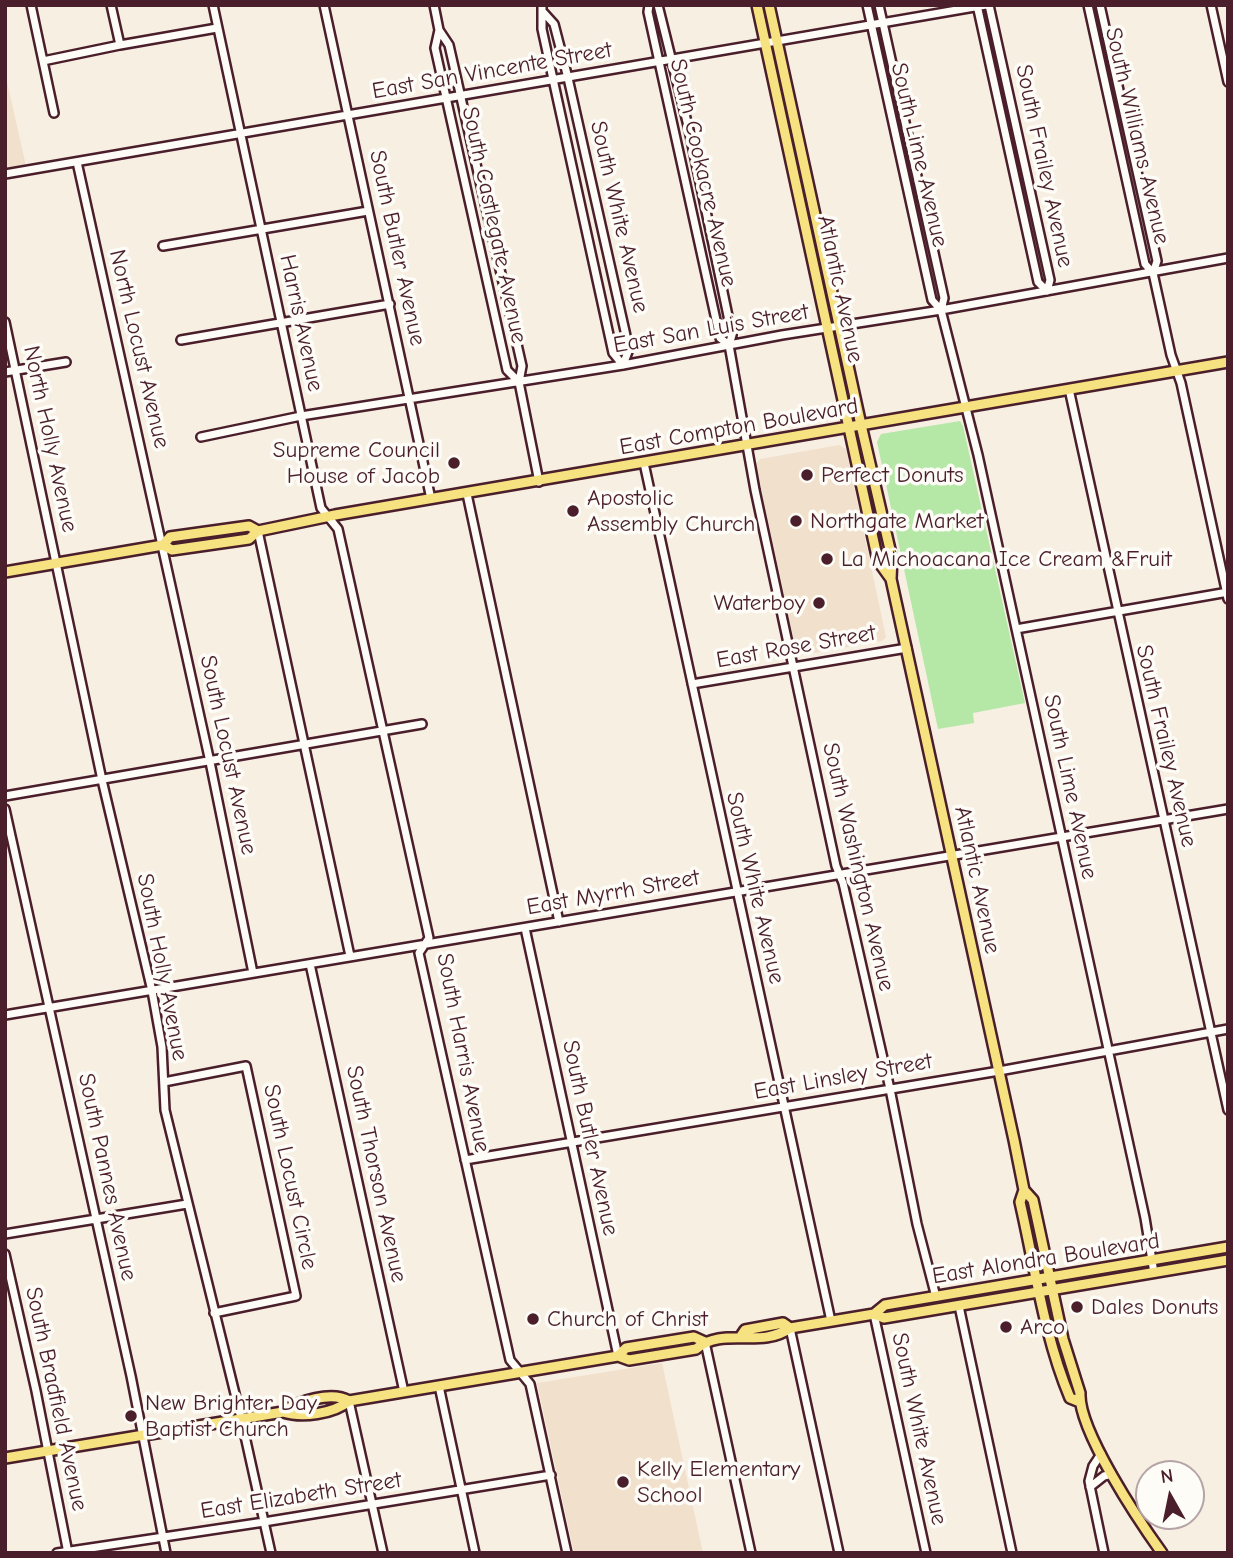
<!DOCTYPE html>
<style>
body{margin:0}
#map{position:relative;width:1233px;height:1558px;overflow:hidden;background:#f8efe3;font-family:"Comic Neue",sans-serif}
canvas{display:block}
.frame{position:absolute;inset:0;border:7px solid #4a1f2b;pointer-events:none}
.north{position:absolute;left:1135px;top:1460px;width:70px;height:70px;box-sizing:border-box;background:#fdfcf7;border:2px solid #b5a4a5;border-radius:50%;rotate:351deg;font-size:19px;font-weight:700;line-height:28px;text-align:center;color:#4a1f2b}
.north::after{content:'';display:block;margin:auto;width:24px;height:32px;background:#4a1f2b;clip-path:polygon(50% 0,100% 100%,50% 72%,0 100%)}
</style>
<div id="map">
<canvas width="1233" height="1558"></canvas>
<div class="frame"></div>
<div class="north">N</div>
</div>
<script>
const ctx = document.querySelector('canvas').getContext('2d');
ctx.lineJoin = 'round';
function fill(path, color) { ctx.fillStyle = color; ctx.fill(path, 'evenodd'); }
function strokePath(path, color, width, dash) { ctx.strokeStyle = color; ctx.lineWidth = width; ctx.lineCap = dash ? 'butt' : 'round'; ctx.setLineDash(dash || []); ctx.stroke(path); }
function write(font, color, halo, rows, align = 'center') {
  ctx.font = font + ' "Comic Neue",sans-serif'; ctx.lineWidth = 7; ctx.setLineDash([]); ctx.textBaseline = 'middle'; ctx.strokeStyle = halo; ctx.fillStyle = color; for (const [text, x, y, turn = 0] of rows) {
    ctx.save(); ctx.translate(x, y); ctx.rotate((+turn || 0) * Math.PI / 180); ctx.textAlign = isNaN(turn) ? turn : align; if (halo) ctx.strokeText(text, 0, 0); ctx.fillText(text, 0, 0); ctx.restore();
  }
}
const built = new Path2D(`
 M5,73L27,170L5,174Z
 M839,445L846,449L886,637L882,641L797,656L756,464L760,459Z
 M662,1363L703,1553H574L537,1383Z`);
const green = new Path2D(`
 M960,421L963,426L1025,703L973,713L974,723L938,729L877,442L881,434Z`);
const minor = new Path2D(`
 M31,5L54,113
 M111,5L120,45
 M213,5L321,508L338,529L429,938L419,953L510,1360L530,1384L567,1553
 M324,5L431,499
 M434,5L439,30L449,45L522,366L519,382L539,482
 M542,5V29L613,353L623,365
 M649,5L648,12L720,338L729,345
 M658,5L689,130L732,335L729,345L755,490L836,866L843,883L890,1089L917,1224L936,1297
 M867,5L932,300L941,310L978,455L1145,1218L1154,1273
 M879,5L944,298L941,310
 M977,5L1038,282L1047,291
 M989,5L1050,280L1047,291
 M1088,5L1145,264L1153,273L1171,355L1181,383L1228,599
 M1100,5L1157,261L1153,273
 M1211,5L1228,82
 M544,13L554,24L568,78L629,349L623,365
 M439,30L435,48L507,370L519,382
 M43,61L120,45L217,28
 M77,162L210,762L253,973
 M5,174L986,5
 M163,246L368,211
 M5,322L102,780L152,991L162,1047L165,1110L241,1418L271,1553
 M181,340L390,304
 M5,372L66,362
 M1069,389L1228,1110
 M201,437L301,416L623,365L782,335L941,310L1228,258
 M644,463L831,1321
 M467,494L559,922
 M258,531L350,956
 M1016,629L1228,592
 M692,684L907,648
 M5,796L422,724
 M5,809L131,1376L166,1553
 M525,928L618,1356
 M310,964L404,1392
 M5,1015L1228,809
 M164,1082L246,1066L296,1296L214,1313
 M465,1160L999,1071L1228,1029
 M5,1234L187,1204
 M5,1254L36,1391L68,1553
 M959,1306L1012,1553
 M874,1314L926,1553
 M790,1328L839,1553
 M705,1342L751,1553
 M439,1386L475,1553
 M349,1401L383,1553
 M1101,1454L1093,1466L1089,1481L1104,1553
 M1090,1487L1104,1476L1112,1474
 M57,1553L264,1522L551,1475`);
const major = new Path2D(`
 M757,5L878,561L891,579
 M769,5L861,425L892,558L891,579L1014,1140L1024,1190L1020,1202C1035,1267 1044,1336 1070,1398L1080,1402
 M163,545L170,537L249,526L258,531
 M5,572L163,545L172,550L249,539L258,531L335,515L1228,362
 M1024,1190L1033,1200L1063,1339L1080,1393C1078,1430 1139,1521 1162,1553
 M874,1314L884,1318L1228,1260
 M741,1336L745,1330L783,1323L790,1328
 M618,1356L626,1348L694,1337L705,1342
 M283,1412C302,1418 333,1414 349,1401L618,1356L629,1360L696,1349C723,1326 761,1349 790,1328L874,1314L885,1305L1228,1247
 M5,1458L283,1412C298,1401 332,1391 349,1401`);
const markers = [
 [454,463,7,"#4a1f2b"],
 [807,475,7,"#4a1f2b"],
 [573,511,7,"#4a1f2b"],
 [796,521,7,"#4a1f2b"],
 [827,559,7,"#4a1f2b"],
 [819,603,7,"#4a1f2b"],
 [1077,1307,7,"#4a1f2b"],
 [533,1319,7,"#4a1f2b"],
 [1006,1327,7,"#4a1f2b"],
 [131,1416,7,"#4a1f2b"],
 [623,1482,7,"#4a1f2b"]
];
const streetNames = [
 ["East San Vincente Street",492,71,-10],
 ["South Williams Avenue",1137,136,77],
 ["South Lime Avenue",919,155,77],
 ["South Frailey Avenue",1044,166,78],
 ["South Cookacre Avenue",703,173,77],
 ["South White Avenue",619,217,77],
 ["South Castlegate Avenue",494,225,78],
 ["South Butler Avenue",397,248,78],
 ["Atlantic Avenue",840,289,78],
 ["Harris Avenue",301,323,78],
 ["East San Luis Street",711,329,-10],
 ["North Locust Avenue",139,349,77],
 ["East Compton Boulevard",739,427,-10],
 ["North Holly Avenue",50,439,78],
 ["East Rose Street",796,647,-10],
 ["South Frailey Avenue",1166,746,77],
 ["South Locust Avenue",228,755,78],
 ["South Lime Avenue",1070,787,78],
 ["South Washington Avenue",858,867,77],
 ["Atlantic Avenue",977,880,78],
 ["South White Avenue",755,888,77],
 ["East Myrrh Street",613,893,-10],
 ["South Holly Avenue",162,967,79],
 ["South Harris Avenue",463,1053,79],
 ["East Linsley Street",843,1077,-10],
 ["South Butler Avenue",590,1138,78],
 ["South Thorson Avenue",376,1174,78],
 ["South Pannes Avenue",107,1177,78],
 ["South Locust Circle",290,1177,78],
 ["East Alondra Boulevard",1046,1259,-9],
 ["South Bradfield Avenue",56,1399,78],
 ["South White Avenue",919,1429,78],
 ["East Elizabeth Street",301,1496,-9]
];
const poiNames = [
 ["Supreme Council",440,450,"right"],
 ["House of Jacob",440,476,"right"],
 ["Perfect Donuts",821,475],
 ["Apostolic",587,498],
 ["Assembly Church",587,524],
 ["Northgate Market",810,521],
 ["La Michoacana Ice Cream &Fruit",841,559],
 ["Waterboy",805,603,"right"],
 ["Dales Donuts",1091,1307],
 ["Church of Christ",547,1319],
 ["Arco",1020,1327],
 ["New Brighter Day",145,1403],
 ["Baptist Church",145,1429],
 ["Kelly Elementary",637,1469],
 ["School",637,1495]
];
fill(built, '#f1e0cb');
fill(green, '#b5e7a7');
strokePath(minor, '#4a1f2b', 12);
strokePath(major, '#4a1f2b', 14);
strokePath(minor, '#fdfcf7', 7);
strokePath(major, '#f7e281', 9);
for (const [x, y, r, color] of markers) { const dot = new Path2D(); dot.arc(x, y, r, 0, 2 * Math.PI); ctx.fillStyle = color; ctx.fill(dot); strokePath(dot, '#fdfcf7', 2.5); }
write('23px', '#4a1f2b', '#fdfcf7', streetNames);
write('23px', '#4a1f2b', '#fdfcf7', poiNames, 'left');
</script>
